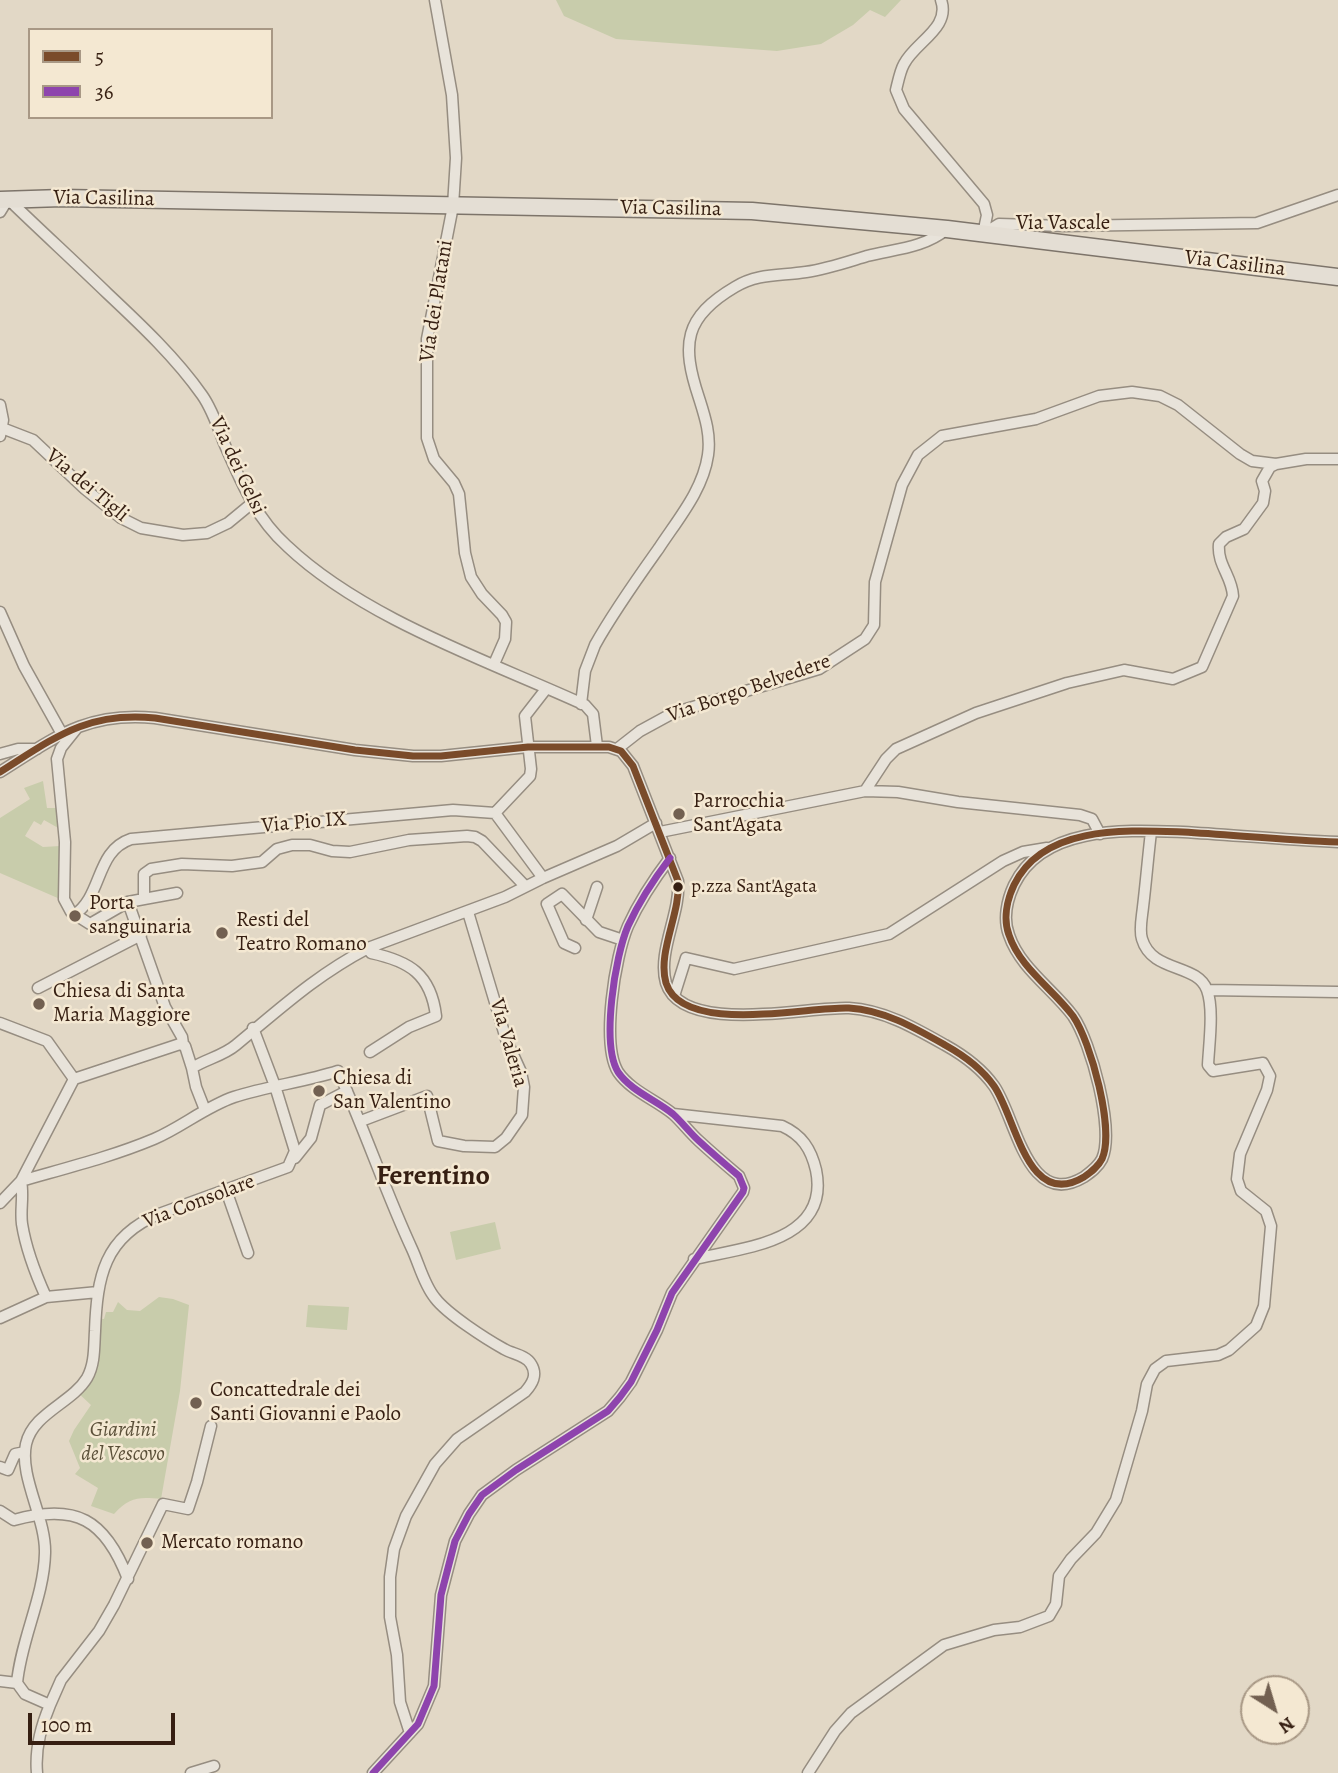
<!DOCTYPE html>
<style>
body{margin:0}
#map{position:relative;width:1338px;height:1773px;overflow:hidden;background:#e2d8c6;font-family:Alegreya,serif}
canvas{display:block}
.legend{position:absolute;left:28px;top:28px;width:245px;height:91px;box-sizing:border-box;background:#f4e8d2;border:2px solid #a89885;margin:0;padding:9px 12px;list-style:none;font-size:21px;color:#361f12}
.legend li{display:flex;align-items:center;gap:14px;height:35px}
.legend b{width:35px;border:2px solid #a89885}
.north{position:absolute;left:1240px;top:1675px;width:70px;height:70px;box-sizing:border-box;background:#f4e8d2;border:2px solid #a89885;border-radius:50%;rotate:143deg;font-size:19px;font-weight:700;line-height:28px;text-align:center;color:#361f12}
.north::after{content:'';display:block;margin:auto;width:24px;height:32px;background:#726051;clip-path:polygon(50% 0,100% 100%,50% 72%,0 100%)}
.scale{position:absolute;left:28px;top:1713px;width:147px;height:32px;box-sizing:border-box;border:4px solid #361f12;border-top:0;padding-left:9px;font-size:21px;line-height:24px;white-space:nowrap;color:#361f12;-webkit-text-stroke:5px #f4e8d2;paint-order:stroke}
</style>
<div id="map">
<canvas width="1338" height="1773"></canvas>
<ul class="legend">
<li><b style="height:9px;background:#7a4b2a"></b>5</li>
<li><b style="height:9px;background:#8e44ad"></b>36</li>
</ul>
<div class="north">N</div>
<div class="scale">100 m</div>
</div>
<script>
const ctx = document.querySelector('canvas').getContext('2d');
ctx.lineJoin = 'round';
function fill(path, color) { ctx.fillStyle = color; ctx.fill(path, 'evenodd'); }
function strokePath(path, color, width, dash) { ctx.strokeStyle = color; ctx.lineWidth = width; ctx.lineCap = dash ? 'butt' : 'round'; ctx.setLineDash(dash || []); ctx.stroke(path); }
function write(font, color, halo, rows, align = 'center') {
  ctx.font = font + ' Alegreya,serif'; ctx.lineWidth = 5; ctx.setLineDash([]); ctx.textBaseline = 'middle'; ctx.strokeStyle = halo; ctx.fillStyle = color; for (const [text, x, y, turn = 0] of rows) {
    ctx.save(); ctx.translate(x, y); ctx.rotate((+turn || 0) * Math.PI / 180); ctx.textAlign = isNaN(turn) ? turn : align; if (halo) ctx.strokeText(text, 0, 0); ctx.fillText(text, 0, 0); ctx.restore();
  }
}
const green = new Path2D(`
 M556,0H901L885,17L870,10L853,25L821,44L777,51L616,39L564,16Z
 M43,781L47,808H57L60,829L44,820L41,825L34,821L25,836L43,847L60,846V899L0,873V818L30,799L24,788Z
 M495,1222L501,1249L456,1260L450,1232Z
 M159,1297L173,1299L189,1305L180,1391L161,1499C138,1497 130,1497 114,1514L91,1506L98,1488L75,1474L80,1468L69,1441L74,1430L91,1405L75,1390L86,1384L95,1318L104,1319L106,1312H113L118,1302L127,1310L140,1311Z
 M308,1305L349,1307L347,1330L306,1327Z`);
const street = new Path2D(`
 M435,0L452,95L456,158L453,206L427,339V438L434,459L454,483L459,494L465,553L471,577L482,594L502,615L506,622L505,639L494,664
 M941,0C951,28 915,42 904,64C900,71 898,82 896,90L904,109L984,204L987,215L983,234L999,224L1064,226L1257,223L1338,195
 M0,212L8,199C41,231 75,262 108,294C141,325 176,358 202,395C212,409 218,427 224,443C241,482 255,517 287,546C364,619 489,661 585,705L593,714L597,746
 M0,405L3,420L0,436
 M2,428L33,440L85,489L121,518L141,528L183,535L207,533L228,523L251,504
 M0,612L24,666L62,734
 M581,704L585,671L595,645C614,611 637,579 659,548C678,519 703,490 708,455C711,435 705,417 699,398C681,344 684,317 735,287C758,273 780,276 806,272C827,269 847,262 867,256C895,249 924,248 947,229
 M77,728L61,748L57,759L65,842L64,899L71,912L90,924L128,902L144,899
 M617,749L640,731L673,713L819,669L865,639L874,625L875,582L902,485L918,455L942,436L1036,419L1099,396L1132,392L1160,396L1178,405L1240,454L1252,461L1276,464L1306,459H1338
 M0,754L18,749H37
 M0,772C54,738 87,711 155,718L355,750L413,756H441L528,747H609L621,751L633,766L678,881C681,913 657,952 666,983C683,1036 808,1006 849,1008C884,1010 915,1028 945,1045C963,1055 982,1069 994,1086C1016,1117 1027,1211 1084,1177C1091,1172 1098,1167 1102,1159C1115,1130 1091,1042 1073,1016C1053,989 1020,968 1009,935C1003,919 1007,900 1014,885C1043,825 1126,830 1183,832C1234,835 1286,840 1338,842
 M865,791L886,759L896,749L976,713L1067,683L1124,670L1173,679L1202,667L1233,596C1232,576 1217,565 1219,544L1226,537L1244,529L1263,503L1265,491L1262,481L1270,467L1276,464
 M495,813L530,776L531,769L525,716L546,689
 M660,832L865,791L898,792L958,802L1080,815L1092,819L1100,834
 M177,893L144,899V874L151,869L182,864L232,866L262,862L277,849L292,845H310L332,851L350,852L409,840L467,836L475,837L482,841L525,886
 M128,902L165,1007L182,1037L183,1044
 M74,915C103,896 95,851 131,839L453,810L495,813L543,878
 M586,920L597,887
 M368,948L371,953C409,961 431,974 436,1016L409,1027L370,1052
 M575,948L564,943L547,904L562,894L599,932L623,940
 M38,988L141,935
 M1207,990L1338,992
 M674,996L686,958L734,969L889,934L1003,861L1023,852L1047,848
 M0,1023L47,1041L74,1079L180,1044L185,1046L192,1068C206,1059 223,1056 236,1045C281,1008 315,976 368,948L505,897L543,878L617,846L656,823
 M192,1068L196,1087L205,1110
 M673,1114L782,1126C802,1135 811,1149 816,1170C831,1242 742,1248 694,1259
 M361,1121L427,1096L438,1141L464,1146L495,1147L506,1138L522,1115L524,1087L521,1072L506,1039L468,912
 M295,1158L311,1138L320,1105L347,1091
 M21,1181C66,1168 111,1157 154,1139C182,1127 205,1107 234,1097C268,1086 304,1082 338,1071C365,1130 385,1191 412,1249C419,1264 424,1285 435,1298C447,1314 486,1339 504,1349C512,1354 526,1355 531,1364C538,1375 532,1384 525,1392L457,1439L435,1464L406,1516L394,1549L390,1577V1617L397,1655L400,1702L410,1733
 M21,1181C24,1196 20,1210 22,1224C26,1249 36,1275 46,1297
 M226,1190L248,1253
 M0,1203L21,1181L74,1079
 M0,1318L46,1297L98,1292
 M0,1467L8,1470L15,1454L25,1452
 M0,1511L14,1520C76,1503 105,1519 128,1579
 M0,1681L17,1683
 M50,1705L61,1680L99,1631L114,1605L163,1504L188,1509L197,1482L211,1426
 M37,1773C35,1751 41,1726 50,1705L25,1694L17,1683C21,1639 44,1597 45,1553C46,1518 19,1477 26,1444C33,1413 72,1403 87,1378C95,1364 94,1347 95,1331C97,1277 104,1237 159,1214L288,1167L295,1151L275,1086L253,1028
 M191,1773L214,1766
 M373,1773L418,1724L434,1686L441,1595L455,1541L469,1514L482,1495L516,1470L608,1411L620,1397L631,1382L657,1330L672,1293L743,1192L744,1188L739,1176C726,1165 712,1153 699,1141C690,1133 682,1122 673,1114C656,1100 631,1091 618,1072C601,1044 615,956 628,926C639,902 654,879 670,858
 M808,1773L835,1731L851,1713L944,1645L994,1630L1020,1627L1049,1616L1056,1604L1059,1576L1071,1559L1096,1533L1116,1500L1142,1411L1147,1384L1155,1369L1166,1361L1218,1355L1229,1350L1256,1326L1264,1306L1271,1226L1266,1211L1241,1191L1237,1179L1240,1154L1267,1090L1270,1076L1263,1063L1213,1071L1208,1065C1209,1044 1214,1009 1207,990C1197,963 1152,973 1142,939C1139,930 1142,917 1143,907C1146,882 1148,857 1151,832`);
const primary = new Path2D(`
 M0,200L62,198L752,211L947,229L1338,277`);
const bus1 = new Path2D(`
 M0,772C54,738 87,711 155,718L355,750L413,756H441L528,747H609L621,751L633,766L678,881C681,913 657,952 666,983C683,1036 808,1006 849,1008C884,1010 915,1028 945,1045C963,1055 982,1069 994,1086C1016,1117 1027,1211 1084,1177C1091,1172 1098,1167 1102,1159C1115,1130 1091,1042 1073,1016C1053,989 1020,968 1009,935C1003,919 1007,900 1014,885C1043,825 1126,830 1183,832C1234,835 1286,840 1338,842`);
const bus2 = new Path2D(`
 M373,1773L418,1724L434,1686L441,1595L455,1541L469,1514L482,1495L516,1470L608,1411L620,1397L631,1382L657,1330L672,1293L743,1192L744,1188L739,1176C726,1165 712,1153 699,1141C690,1133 682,1122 673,1114C656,1100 631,1091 618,1072C601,1044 615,956 628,926C639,902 654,879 670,858`);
const markers = [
 [679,814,7,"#726051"],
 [678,887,6,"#361f12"],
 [75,916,7,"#726051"],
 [222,933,7,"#726051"],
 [39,1004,7,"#726051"],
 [319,1091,7,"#726051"],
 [196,1403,7,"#726051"],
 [147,1543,7,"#726051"]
];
const busNames = [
 ["p.zza Sant'Agata",691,887]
];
const streetNames = [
 ["Via Casilina",104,199,1],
 ["Via Casilina",671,209,1],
 ["Via Vascale",1063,224],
 ["Via Casilina",1235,264,7],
 ["Via dei Platani",437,301,-81],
 ["Via dei Gelsi",237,466,65],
 ["Via dei Tigli",87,486,40],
 ["Via Borgo Belvedere",749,689,-19],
 ["Via Pio IX",304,823,-5],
 ["Via Valeria",508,1043,74],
 ["Via Consolare",199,1202,-21]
];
const poiNames = [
 ["Parrocchia",693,802],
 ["Sant'Agata",693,826],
 ["Porta",89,904],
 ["sanguinaria",89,928],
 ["Resti del",236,921],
 ["Teatro Romano",236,945],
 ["Chiesa di Santa",53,992],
 ["Maria Maggiore",53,1016],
 ["Chiesa di",333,1079],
 ["San Valentino",333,1103],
 ["Concattedrale dei",210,1391],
 ["Santi Giovanni e Paolo",210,1415],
 ["Mercato romano",161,1543]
];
const parkNames = [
 ["Giardini",123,1431],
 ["del Vescovo",123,1455]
];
const districtNames = [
 ["Ferentino",433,1177]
];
fill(green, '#c8ccab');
strokePath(street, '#968d81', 13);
strokePath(primary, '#7d746a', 19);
strokePath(street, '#e8e3da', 10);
strokePath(primary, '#e4ded4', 16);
strokePath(bus1, '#7a4b2a', 7);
strokePath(bus2, '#8e44ad', 7);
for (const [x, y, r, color] of markers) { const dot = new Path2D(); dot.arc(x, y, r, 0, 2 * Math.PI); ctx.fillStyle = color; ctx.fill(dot); strokePath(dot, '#f4e8d2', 2.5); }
write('19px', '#361f12', '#f4e8d2', busNames, 'left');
write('21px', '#361f12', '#f4e8d2', streetNames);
write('21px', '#361f12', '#f4e8d2', poiNames, 'left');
write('italic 21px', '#5b5039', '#f4e8d2', parkNames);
write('bold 28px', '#361f12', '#f4e8d2', districtNames);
</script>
